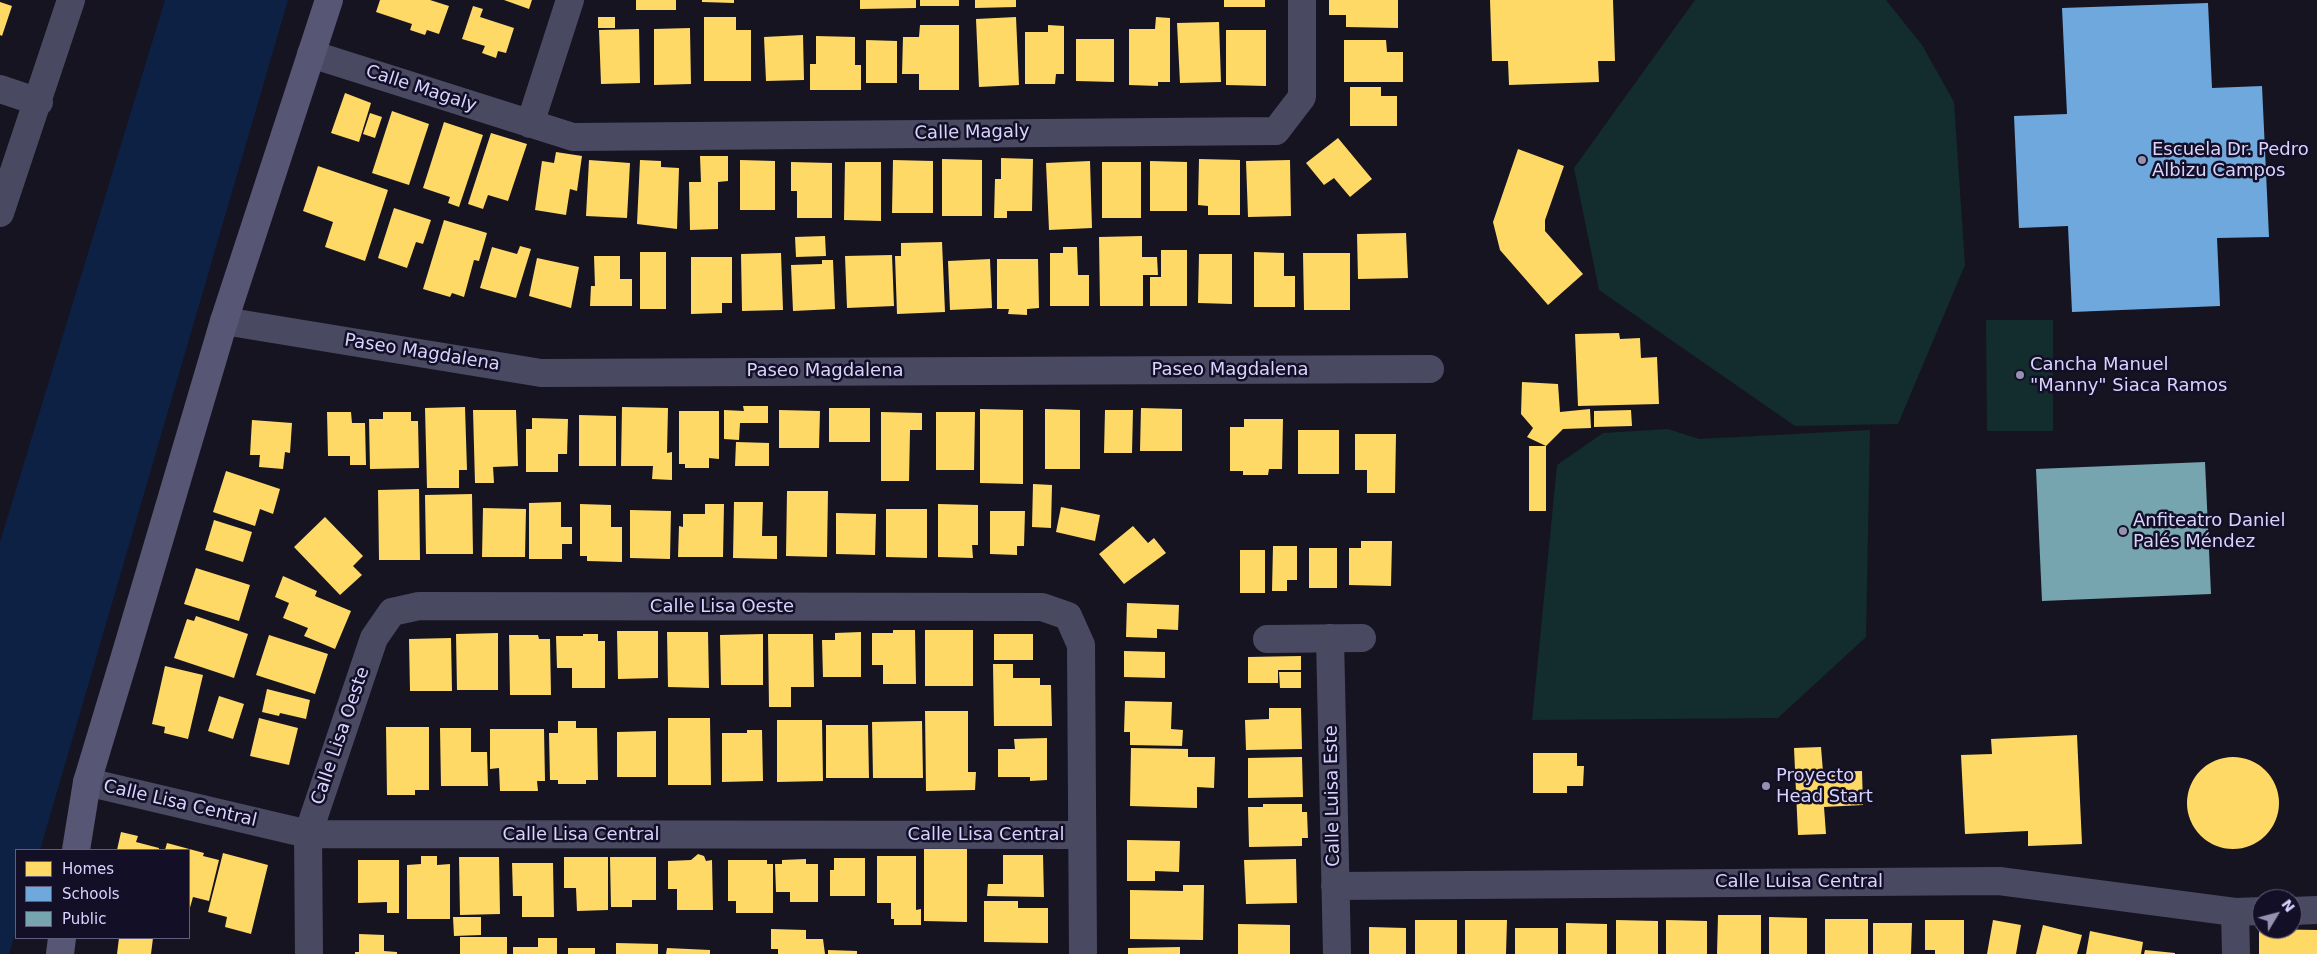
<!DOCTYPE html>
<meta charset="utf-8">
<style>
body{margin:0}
#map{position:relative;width:2317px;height:954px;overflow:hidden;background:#161421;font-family:"DejaVu Sans",sans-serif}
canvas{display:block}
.legend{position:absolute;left:15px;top:849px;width:175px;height:90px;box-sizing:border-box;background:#130f26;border:1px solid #625e7d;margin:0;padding:6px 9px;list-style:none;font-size:15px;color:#d9d4ff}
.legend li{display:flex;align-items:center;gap:10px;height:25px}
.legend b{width:25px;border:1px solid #625e7d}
.north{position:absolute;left:2252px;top:889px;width:50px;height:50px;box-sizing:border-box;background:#130f26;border:1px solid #625e7d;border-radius:50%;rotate:53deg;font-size:14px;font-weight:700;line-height:20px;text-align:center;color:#d9d4ff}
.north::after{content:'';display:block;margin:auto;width:18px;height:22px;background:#9591b1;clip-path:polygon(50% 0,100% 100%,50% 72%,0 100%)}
</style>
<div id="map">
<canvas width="2317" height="954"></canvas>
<ul class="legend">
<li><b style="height:14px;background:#ffd966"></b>Homes</li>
<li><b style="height:14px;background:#6fa8dc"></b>Schools</li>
<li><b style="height:14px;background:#76a5af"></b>Public</li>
</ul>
<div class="north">N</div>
</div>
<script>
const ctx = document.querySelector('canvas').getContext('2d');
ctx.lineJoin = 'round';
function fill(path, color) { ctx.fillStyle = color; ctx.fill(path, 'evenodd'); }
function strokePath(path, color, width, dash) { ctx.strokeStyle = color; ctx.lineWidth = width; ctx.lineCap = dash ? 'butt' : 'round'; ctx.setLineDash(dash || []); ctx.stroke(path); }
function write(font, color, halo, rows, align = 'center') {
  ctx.font = font + ' "DejaVu Sans",sans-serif'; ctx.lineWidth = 5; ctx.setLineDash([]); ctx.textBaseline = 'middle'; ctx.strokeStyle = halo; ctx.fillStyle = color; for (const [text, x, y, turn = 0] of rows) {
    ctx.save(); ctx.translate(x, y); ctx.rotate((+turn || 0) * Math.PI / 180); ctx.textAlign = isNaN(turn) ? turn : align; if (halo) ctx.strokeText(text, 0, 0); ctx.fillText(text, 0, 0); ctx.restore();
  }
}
const green = new Path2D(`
 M1695,0H1886L1922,45L1954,102L1965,265L1898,424L1795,426L1599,290L1574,168Z
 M1986,320H2053V431H1987Z
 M1668,429L1699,439L1870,430L1866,637L1778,718L1532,720L1557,465L1603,433Z`);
const water = new Path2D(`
 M165,0H288L40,850H16V931L9,954H0V542Z`);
const homes = new Path2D(`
 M380,0H430L449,6L439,34L427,30L425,35L410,30L412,24L376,12Z
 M504,0H532L529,9Z
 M636,0H676V10H636Z
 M702,0H734V3L702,2Z
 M860,0H916V8L860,9Z
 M920,0H959V6H920Z
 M975,0H1016V7L975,8Z
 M1224,0H1265V7H1224Z
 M1329,0H1398V28L1346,27V15H1329Z
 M1490,0H1613L1615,61H1598L1599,82L1509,85L1508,61H1492Z
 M0,2L12,6L2,36L0,35Z
 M473,6L483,9L480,17L514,28L506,53L498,51L496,58L482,53L485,46L462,39Z
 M598,17H615V28H598Z
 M704,17H736V30H751V81H704Z
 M1016,17L1019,85L979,87L976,19Z
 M1156,17L1170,18V82H1158V86L1129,85V29H1155Z
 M1219,22L1221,82L1180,83L1177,23Z
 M920,25H959V90H919V74H902L903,37H919Z
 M1048,25L1064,26V74H1056L1055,84H1025V32H1048Z
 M690,28L691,84L654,85V29Z
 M639,29L640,83L601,84L599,30Z
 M1226,30H1266V86L1226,85Z
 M803,35L804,80L766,81L764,37Z
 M816,36L855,37V65H861V90H810V64H816Z
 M1076,39H1114V82L1076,81Z
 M866,40L897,41V83H866Z
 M1344,40H1386L1387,52H1403V82H1344Z
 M1350,87H1381V96H1397V126H1350Z
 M345,93L371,103L359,142L331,133Z
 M392,111L429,124L409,185L372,173Z
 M370,113L382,117L375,138L363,134Z
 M444,122L483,135L459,207L448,203L450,197L423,188Z
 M491,133L527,144L508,201L488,195L483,209L468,204Z
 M1338,138L1372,179L1350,197L1334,178L1324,185L1306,163Z
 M1518,149L1564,166L1545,220V231L1583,274L1548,305L1500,250L1493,222Z
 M556,152L582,156L577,191L570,189L566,215L535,210L542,161L554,163Z
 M700,156H728V181L718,182V229L690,230L689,182H701Z
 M1001,158L1033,159L1032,211H1007V218H994L995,179H1001Z
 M942,159L982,160V216H942Z
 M1199,159L1240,160V215H1208V206L1198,205Z
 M589,160L630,163L627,218L586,216Z
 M640,160L661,161V167L679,168L677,229L637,224Z
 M740,160L775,161V210H740Z
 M893,160L933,161V213H892Z
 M1290,160L1291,216L1248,217L1246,161Z
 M1090,161L1092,228L1049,230L1046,163Z
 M1150,161L1187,162V211H1150Z
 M791,162L832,163V218H797V191H791Z
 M845,162H881V221L844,220Z
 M1102,162H1141V218H1102Z
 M318,166L388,190L365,261L325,247L333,222L303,211Z
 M394,208L431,220L423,244L416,242L407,268L378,258Z
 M444,220L487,233L479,261L474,260L464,297L452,293L450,297L423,289Z
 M1406,233L1408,278L1358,279L1357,234Z
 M825,236L826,256L796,257L795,237Z
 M1142,236V257H1157L1158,275H1143V306H1100L1099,237Z
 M942,242L945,312L897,314L895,256H901V243Z
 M520,246L531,249L516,298L480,288L492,247L517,254Z
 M1063,247H1077L1078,275H1089V306H1050V253H1063Z
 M1161,250H1187V306H1150V277H1161Z
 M640,252H666V309H640Z
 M1254,252L1284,253V276H1295V307H1254Z
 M781,253L783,310L742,311L741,254Z
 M1303,253H1350V310H1304Z
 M1199,254H1232V304L1198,303Z
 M892,255L894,306L847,308L845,256Z
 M594,256H620V279H632V306H590L591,286H595Z
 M691,257H732V303H722V313L691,314Z
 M537,258L579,267L571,308L529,296Z
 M990,259L992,308L950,310L948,261Z
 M997,259H1038L1039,308L1027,309V315L1008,314L1009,309H997Z
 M822,260H833L835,309L793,311L791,265L822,264Z
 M1619,333L1620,339L1640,338L1641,358L1657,357L1659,404L1578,406L1575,334Z
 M1522,382L1558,384L1560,412L1590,409L1591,428L1563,429L1546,446L1527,437L1533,428L1521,414Z
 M743,406H768V423H740L739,440L724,439V410L744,411Z
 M465,407L467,470H459V488H427L425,408Z
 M622,407L668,408L667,453L672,452V480L652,479L653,466H621Z
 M829,408H870V442H829Z
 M1141,408L1182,409V451H1140Z
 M980,409L1023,410V484L980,483Z
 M1045,409L1080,410V469H1045Z
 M473,410H516L518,466L493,467L494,483H475Z
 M779,410L820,411L819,448H779Z
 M1105,410H1133L1132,453H1104Z
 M1631,410L1632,426L1594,427V411Z
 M679,411H719V459L709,458V468H685V464H679Z
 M327,412H351L352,423H365L366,465H350V456H328Z
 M383,412H411V421H418L419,468L370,469L369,419H383Z
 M881,412L922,413V430H910L909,481H881Z
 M936,412H975L974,470H936Z
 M579,415L616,416V466H579Z
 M532,418L568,419L567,454H558V472H526V429H532Z
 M1244,419H1283L1282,469H1269L1268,475H1243V471H1230V427H1244Z
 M252,420L292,423L290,453L285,452L283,469L259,467L260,455H250Z
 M1298,430H1339V474H1298Z
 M1355,434H1396L1395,493H1367V470H1355Z
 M736,442L769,443V466H735Z
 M1529,446H1546V511H1529Z
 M226,471L280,489L273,514L260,509L255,526L213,512Z
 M1033,484L1052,485L1051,528L1032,527Z
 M419,489L420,560H379L378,490Z
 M787,491H828L827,557L786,556Z
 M472,494L473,554H426L425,495Z
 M561,502V527H572V544H562V559H529V503Z
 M734,502H763L762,536H777V559L733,558Z
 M580,504L611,505V527H622V562L587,561V556H580Z
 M705,504H724L723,557H678L679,526L683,527V514H705Z
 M938,504L978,505V545H972L973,558L938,557Z
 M1061,507L1100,515L1095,541L1056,532Z
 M483,508L526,509L525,557H482Z
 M886,509H927V558L886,557Z
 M630,510L671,511L670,559L630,558Z
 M990,511H1025L1024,546H1017V555L990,554Z
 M836,513L876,514L875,555L836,554Z
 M325,517L363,556L353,566L362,575L340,595L294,547Z
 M214,520L252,532L243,562L205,550Z
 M1133,526L1148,543L1154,538L1166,553L1124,584L1099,554Z
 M1361,541H1392L1391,586L1349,585V548H1361Z
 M1273,546H1297V580H1287V591H1272Z
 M1309,548H1337V588H1309Z
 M1240,550H1265V593H1240Z
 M196,568L250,585L239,621L184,604Z
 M283,576L317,591L315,596L351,611L335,649L304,636L308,628L283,618L289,603L275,597Z
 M1127,603L1179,605L1178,630L1157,629V638L1126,637Z
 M196,616L248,634L234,678L174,658L187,619L194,621Z
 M893,630H915L916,684H883V665H872V633H893Z
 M925,630H973V686H925Z
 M617,631H658V678L618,679Z
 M667,632H708L709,688L668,687Z
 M861,632V677H823L822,640H835V633Z
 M498,633V690H457L456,634Z
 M583,634H598V641H605V688H572V668H557L556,636H583Z
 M763,634V685H721L720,635Z
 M768,634H813L814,687H791V707H769Z
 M994,634H1033V660H994Z
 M269,635L328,654L315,694L256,675Z
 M509,635H538L539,639H550L551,695H510Z
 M451,638L452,691H410L409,639Z
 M1124,651L1165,652V678L1124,677Z
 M1301,656V670H1278V683H1248V657Z
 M993,664H1013V678H1040V685H1051L1052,726H994Z
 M165,666L203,675L188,739L164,733L165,727L152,724Z
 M1279,672H1301V688H1280Z
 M267,689L310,700L306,719L280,713L279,716L262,712Z
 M219,696L244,704L233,739L208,731Z
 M1125,701L1172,702L1171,729L1183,730L1182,746L1130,745V732H1124Z
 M1269,708H1301L1302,749L1246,750L1245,720L1269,719Z
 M925,711H968V772H976L975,790L926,791Z
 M259,718L298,728L289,765L250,756Z
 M668,718H710L711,785H668Z
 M777,720H822L823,781L777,782Z
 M558,721H576V728H597L598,780H586V784H558V780H550L549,733H558Z
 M922,721L923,778H873L872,722Z
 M826,725H868L869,778H826Z
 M386,727H429V790H415V795H387Z
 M440,728H471V752H487L488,786H441Z
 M490,729H544L545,781H537L538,791H500L499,768L490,769Z
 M747,730H762L763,781L722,782V733H747Z
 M656,731V777H617V732Z
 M2077,735L2082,844L2028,846V831L1965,834L1961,755L1992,754L1991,739Z
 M1047,738V780L1030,781V777H998V749H1015L1014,739Z
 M1821,747L1823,772L1862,771L1863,805L1824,807L1826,834L1798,835L1794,748Z
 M1131,748L1188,749V757H1215L1214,788L1197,787V808L1130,806Z
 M1533,753H1577V766H1584L1583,786H1567V793H1533Z
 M1302,757L1303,797L1248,798V758Z
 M2187 803a46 46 0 1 1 92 0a46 46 0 1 1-92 0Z
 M1263,804H1302V812H1307L1308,838H1302V846L1249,847L1248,807H1263Z
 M121,832L138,836L136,842L159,848V850H117Z
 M1127,840L1180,841L1179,872L1155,871V881H1127Z
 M167,843L204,853L203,856L219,860L209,901L193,897L189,911V850H165Z
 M924,849H967V922L924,921Z
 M223,853L268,865L251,934L225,927L227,917L208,912Z
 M698,854L704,856L706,861L712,860L713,910H677V889H668V861L691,860Z
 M1003,855H1043L1044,897L987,896L988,884H1003Z
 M421,856H437V865L450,864V919H407V865L421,864Z
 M877,856H916V910L921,909V925H894V919H891V903H877Z
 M459,857H499L500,914L460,915Z
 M564,857H608V910L577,911L576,888H564Z
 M610,857H656V900H632V907H611Z
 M834,858H865V896H830V870H834Z
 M806,859V864H818V902H790V892H776L775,864H782V860Z
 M1296,859L1297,903L1246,904L1244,860Z
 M358,860H399V913H387V902L358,903Z
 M728,860H767V864H773V913H736V901H728Z
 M512,863H553L554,917H522V896H513Z
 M1183,885H1204L1203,940L1130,939V890L1183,891Z
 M984,901H1018V908H1048V943L984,942Z
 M1718,915H1761V954H1717Z
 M453,917H481V935L454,936Z
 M1769,917L1807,918V954H1769Z
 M1825,919H1868V954H1825Z
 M1415,920H1457V954H1415Z
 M1465,920H1507L1506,954H1465Z
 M1616,920L1658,921V954H1616Z
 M1666,920L1707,921V954H1666Z
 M1925,920H1964V954H1935V950H1925Z
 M1993,920L2021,925L2016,954H1987Z
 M1566,923L1607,924V954H1566Z
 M1873,923H1912L1911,954H1873Z
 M1238,924L1290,925V954H1238Z
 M2043,925L2082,935L2077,954H2036Z
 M1369,927L1406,928V954H1369Z
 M1515,928H1558V954H1515Z
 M771,929L806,930V939H823L825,954H778V949H771Z
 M2259,929L2317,930V954H2259Z
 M2090,931L2143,942L2141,954H2086Z
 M359,934L384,935V951L397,952V954H355V952H359Z
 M460,937H507V954H460Z
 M119,938H153L151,954H117Z
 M538,938H557V954H513V947H538Z
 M616,943L658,944V954H616Z
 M1180,947V954H1128V948Z
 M568,948H595V954H568Z
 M667,948L710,950V954H666Z
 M828,950L857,951V954H828Z
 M2145,950L2175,953V954H2144Z`);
const schools = new Path2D(`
 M2208,3L2212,88L2262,86L2269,237L2217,238L2220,306L2072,312L2068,226L2019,228L2014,116L2067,114L2062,8Z`);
const public = new Path2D(`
 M2205,462L2211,594L2042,601L2036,469Z`);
const street = new Path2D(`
 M311,54L573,137L1276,131L1302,97V0
 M0,89L39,102
 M530,124L570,0
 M0,213L71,0
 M224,321L541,373L1430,369
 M1330,638L1337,954
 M1267,639L1362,638
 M87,782L308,834L1081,835
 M1335,886L1999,881L2235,912L2262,911
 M2292,911L2317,910
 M2235,912L2236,954
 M309,954L308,834L374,638L392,612L419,606L1042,607L1068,616L1081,645L1083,954`);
const secondary = new Path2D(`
 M76,850L87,782L125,656L224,321L329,0
 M60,954L62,938`);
const markers = [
 [2142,160,5,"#9591b1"],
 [2020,375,5,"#9591b1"],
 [2123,531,5,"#9591b1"],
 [1766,786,5,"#9591b1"]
];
const streetNames = [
 ["Calle Magaly",421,89,18],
 ["Calle Magaly",972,133,-1],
 ["Paseo Magdalena",422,353,9],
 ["Paseo Magdalena",1230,370],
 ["Paseo Magdalena",825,371],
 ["Calle Lisa Oeste",722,607],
 ["Calle Lisa Oeste",341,736,-71],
 ["Calle Luisa Este",1333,796,-91],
 ["Calle Lisa Central",180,804,13],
 ["Calle Lisa Central",581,835],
 ["Calle Lisa Central",986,835],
 ["Calle Luisa Central",1799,882]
];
const poiNames = [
 ["Escuela Dr. Pedro",2152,150],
 ["Albizu Campos",2152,171],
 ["Cancha Manuel",2030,365],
 ["\"Manny\" Siaca Ramos",2030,386],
 ["Anfiteatro Daniel",2133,521],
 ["Palés Méndez",2133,542],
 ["Proyecto",1776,776],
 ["Head Start",1776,797]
];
fill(green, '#132c2d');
fill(water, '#0d2144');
fill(homes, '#ffd966');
fill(schools, '#6fa8dc');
fill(public, '#76a5af');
strokePath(street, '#4a4962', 28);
strokePath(secondary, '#575674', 28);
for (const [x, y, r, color] of markers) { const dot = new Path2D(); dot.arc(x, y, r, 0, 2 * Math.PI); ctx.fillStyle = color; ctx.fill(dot); strokePath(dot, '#130f26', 2); }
write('18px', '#d9d4ff', '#130f26', streetNames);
write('18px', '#d9d4ff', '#130f26', poiNames, 'left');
</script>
